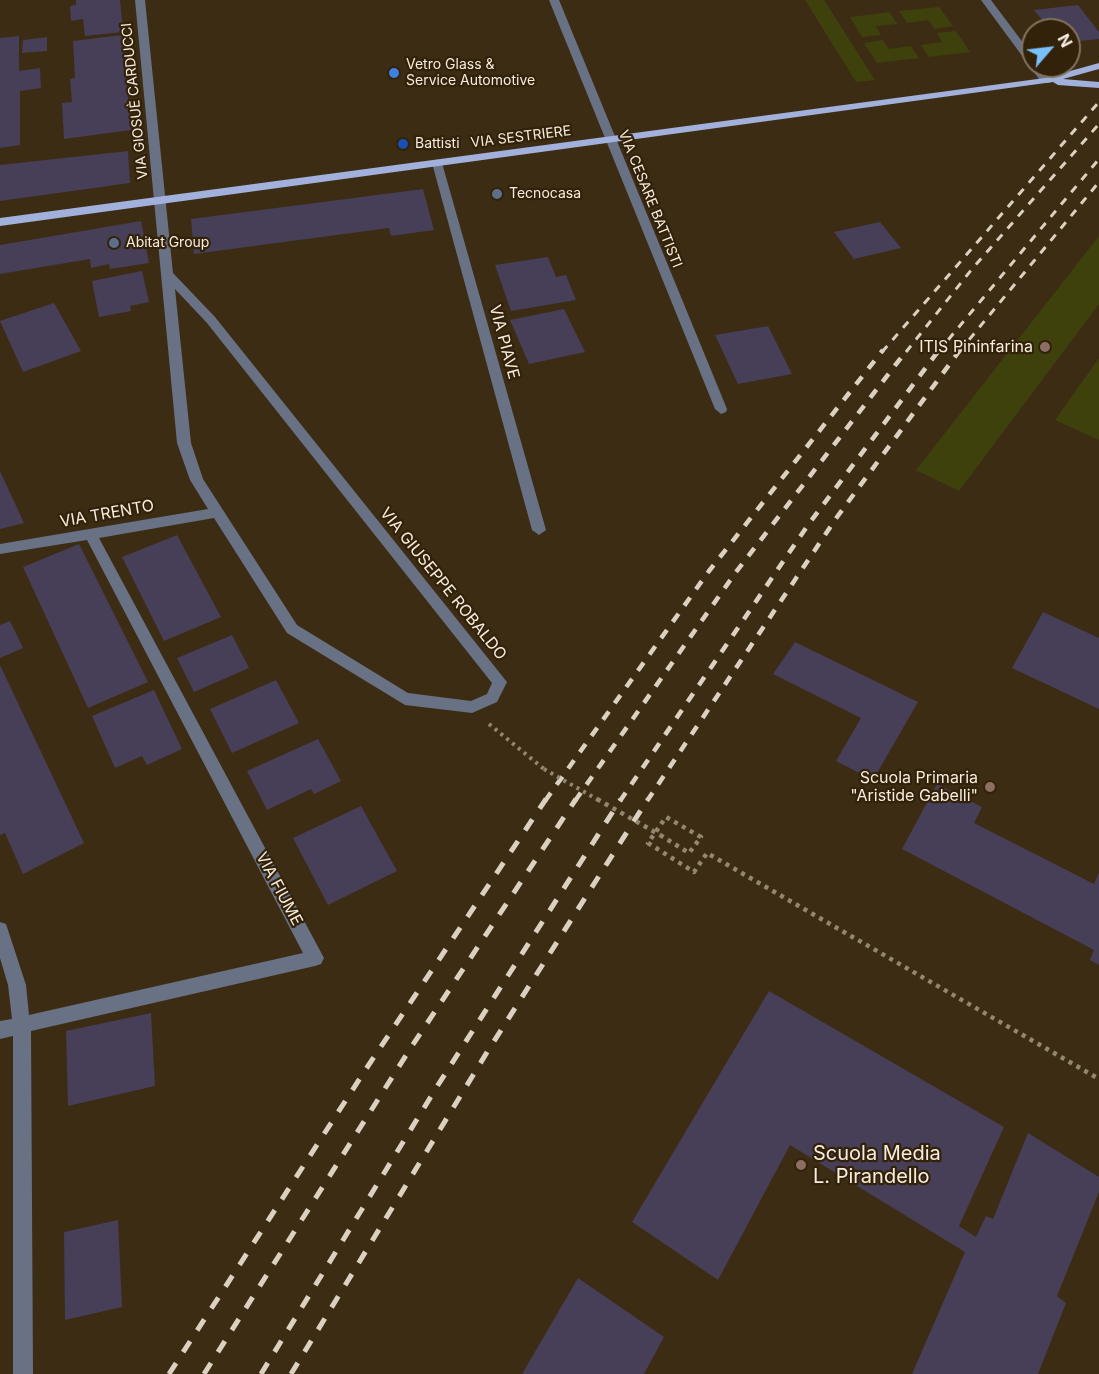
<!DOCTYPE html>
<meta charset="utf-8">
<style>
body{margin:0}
#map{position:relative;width:1099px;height:1374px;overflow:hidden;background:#3c2c14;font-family:Inter,sans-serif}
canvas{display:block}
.north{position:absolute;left:1021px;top:18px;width:60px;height:60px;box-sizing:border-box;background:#32220a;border:2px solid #81735f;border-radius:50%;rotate:62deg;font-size:16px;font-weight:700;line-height:24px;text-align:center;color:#f7ecde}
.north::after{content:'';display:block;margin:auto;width:21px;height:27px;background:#79bff8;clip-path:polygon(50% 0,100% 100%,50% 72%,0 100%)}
</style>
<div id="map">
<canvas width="1099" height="1374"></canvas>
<div class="north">N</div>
</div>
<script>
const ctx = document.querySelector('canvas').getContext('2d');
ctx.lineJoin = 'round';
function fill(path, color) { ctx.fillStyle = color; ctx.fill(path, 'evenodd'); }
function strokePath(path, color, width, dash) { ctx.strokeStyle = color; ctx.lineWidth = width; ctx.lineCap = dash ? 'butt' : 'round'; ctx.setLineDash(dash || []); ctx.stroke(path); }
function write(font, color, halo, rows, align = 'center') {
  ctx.font = font + ' Inter,sans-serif'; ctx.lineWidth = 4.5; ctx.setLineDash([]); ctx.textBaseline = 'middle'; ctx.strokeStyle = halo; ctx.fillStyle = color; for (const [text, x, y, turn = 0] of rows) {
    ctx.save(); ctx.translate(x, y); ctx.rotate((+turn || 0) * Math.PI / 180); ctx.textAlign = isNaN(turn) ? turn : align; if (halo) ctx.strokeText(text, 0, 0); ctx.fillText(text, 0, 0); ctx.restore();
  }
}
const green = new Path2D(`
 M805,0H824L875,80L856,82Z
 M939,7L953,26L935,29L928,20L907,23L899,11Z
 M890,12L897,24L876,26L881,35L862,37L850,17Z
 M956,31L970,52L929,57L921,45L942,42L937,33Z
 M883,40L889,49L911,46L919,58L877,63L864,43Z
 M1099,236V304L959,491L916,470Z
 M1099,358V440L1055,420Z`);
const building = new Path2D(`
 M76,0H120L123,32L85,36L83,19L71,21L70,6L76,5Z
 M1078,5L1099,32V39L1069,42V30H1050L1034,10Z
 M122,35L131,130L64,139L62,103L72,102L70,79L75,78L73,41Z
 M19,36V71L40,68L41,88L20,91V145L0,148V38Z
 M47,37V51L22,53L23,40Z
 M128,151L130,183L0,201V165Z
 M423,189L434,230L391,236L389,228L194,254L191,219Z
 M141,221L149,263L110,269L109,264L91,268L90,259L0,274V245Z
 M880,222L901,248L854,259L834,232Z
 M548,257L556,277L566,275L576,300L511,311L495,265Z
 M142,271L149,302L130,306L131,311L99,317L92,281Z
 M54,303L81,351L23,372L0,321Z
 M564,309L585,352L529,364L510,320Z
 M768,326L792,374L738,384L715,335Z
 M0,471L24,523L0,529Z
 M177,535L221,617L164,641L122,557Z
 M79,544L148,682L88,708L23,567Z
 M1043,612L1099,638V709L1012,668Z
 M10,621L23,648L0,658V625Z
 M232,635L249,668L194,692L177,658Z
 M795,642L918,702L873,780L836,761L861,718L773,674Z
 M0,665L84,843L23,874L5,833L0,835Z
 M276,680L299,723L232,753L210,709Z
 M154,690L182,749L147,765L142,756L115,768L92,716Z
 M318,739L341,781L314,794L311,789L267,810L247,771Z
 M937,784L982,807L974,823L1094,884L1099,873V965L1090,960L1094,950L902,849Z
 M361,806L397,871L328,905L293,838Z
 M769,991L1004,1127L959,1226L976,1237L986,1216L993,1219L1028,1133L1099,1177V1192L1057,1296L1066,1303L1038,1374H912L965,1252L790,1145L718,1280L632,1222Z
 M151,1013L155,1086L68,1106L66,1031Z
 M118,1220L122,1307L65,1320L64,1232Z
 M578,1278L664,1337L644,1374H522Z`);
const pathFar1 = new Path2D(`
 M489,724L544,769`);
const path = new Path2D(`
 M660,835L689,853L701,837L666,817L648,843L694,872L707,853L1099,1079`);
const minor = new Path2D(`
 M135,0H145L173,273L215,317L507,682L497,702L472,713L405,705L287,633L214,518L99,538L324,958L321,964L315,966L31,1031L33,1374H13V1036L0,1039V1021L12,1019L8,985L0,958V922L6,924L8,930L26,985L29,1015L303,953L87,540L0,554V544L208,509L190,480L177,443ZM175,289L207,323L492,683L487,694L471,701L408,693L297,625L203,479L191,443Z
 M549,0H559L727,409L726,412L721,414L715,409Z
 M981,0H991L1033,56V66H1040L1051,81L1050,83H1042Z
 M437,160L442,163L546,530L539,535L532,530L432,163Z`);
const major = new Path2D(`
 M1099,63V69L1063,79L1099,82V88L1058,85L1053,82L0,226V218L1045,78Z`);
const railFar2 = new Path2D(`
 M882,352L1099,102
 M906,352L972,269L1099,124
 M938,352L1099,159
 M959,352L1099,182`);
const railFar1 = new Path2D(`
 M545,801L709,571L883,350
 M575,801L736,572L907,350
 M620,801L808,525L939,350
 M647,801L837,517L960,350`);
const rail = new Path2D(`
 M169,1374L366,1069L546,799
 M204,1374L410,1049L576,799
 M261,1374L438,1085L621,799
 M291,1374L489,1049L648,799`);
const pathBridgeFar1 = new Path2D(`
 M544,769L600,801`);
const pathBridge = new Path2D(`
 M597,799L660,835`);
const markers = [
 [394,73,6,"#3f7fe0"],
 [403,144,6,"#1a4fb4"],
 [497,194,6,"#5c6f8a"],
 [114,243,6,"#5c6f8a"],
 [1045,347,6,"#8d6e63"],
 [990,787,6,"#8d6e63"],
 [801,1165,6,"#8d6e63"]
];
const farPoinames = [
 ["Vetro Glass &",406,65],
 ["Service Automotive",406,81],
 ["Battisti",415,144],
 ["Tecnocasa",509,194],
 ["Abitat Group",126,243]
];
const farStreetnames = [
 ["VIA GIOSUÈ CARDUCCI",135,101,-96],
 ["VIA SESTRIERE",521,137,-7],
 ["VIA CESARE BATTISTI",650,199,68]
];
const streetNames = [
 ["VIA PIAVE",504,342,75],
 ["VIA TRENTO",107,514,-10],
 ["VIA GIUSEPPE ROBALDO",443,584,51],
 ["VIA FIUME",279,889,62]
];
const poiNames = [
 ["ITIS Pininfarina",1033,347],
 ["Scuola Primaria",978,778],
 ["\"Aristide Gabelli\"",978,796]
];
const nearPoinames = [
 ["Scuola Media",813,1154],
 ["L. Pirandello",813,1177]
];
fill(green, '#3f410c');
fill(building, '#473e57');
strokePath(pathFar1, '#938672', 4, [3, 4.5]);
strokePath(path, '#938672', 4.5, [4, 5]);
fill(minor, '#697185');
fill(major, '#a1b1db');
strokePath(railFar2, '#dcd0c1', 3, [8, 8]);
strokePath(railFar1, '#dcd0c1', 4.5, [10, 10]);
strokePath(rail, '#dcd0c1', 5, [13, 13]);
strokePath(pathBridgeFar1, '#938672', 4, [3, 4.5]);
strokePath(pathBridge, '#938672', 4.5, [4, 5]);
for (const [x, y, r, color] of markers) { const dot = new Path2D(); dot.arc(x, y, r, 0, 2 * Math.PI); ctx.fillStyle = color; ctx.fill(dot); strokePath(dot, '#32220a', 2); }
write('14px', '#f7ecde', '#32220a', farPoinames, 'left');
write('14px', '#f7ecde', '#32220a', farStreetnames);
write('16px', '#f7ecde', '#32220a', streetNames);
write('16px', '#f7ecde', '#32220a', poiNames, 'right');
write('20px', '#f7ecde', '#32220a', nearPoinames, 'left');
</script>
